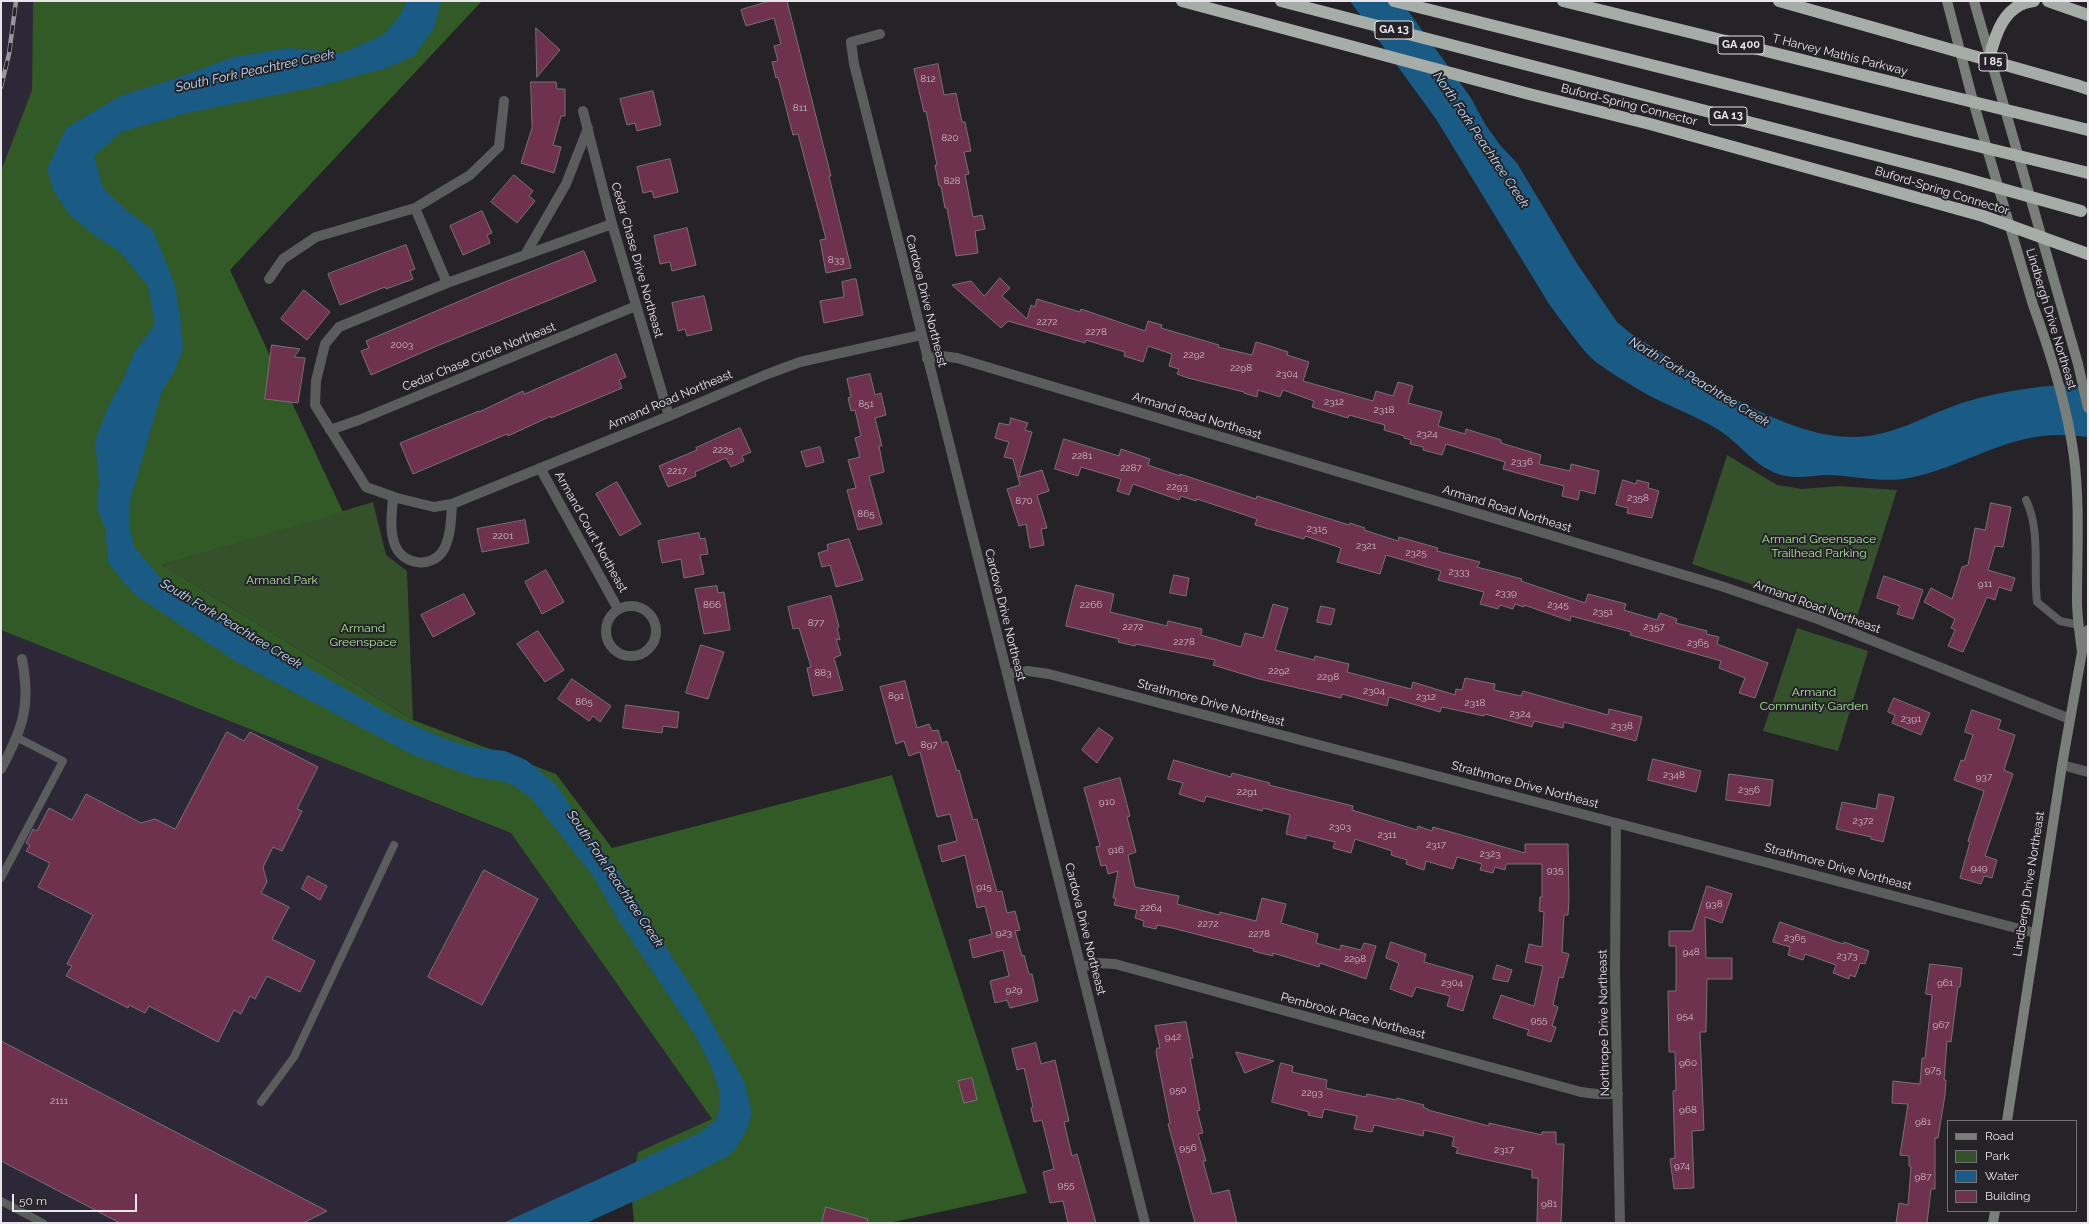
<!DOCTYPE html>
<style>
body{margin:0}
#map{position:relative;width:2089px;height:1224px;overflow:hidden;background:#252228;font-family:Raleway,sans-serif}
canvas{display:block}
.frame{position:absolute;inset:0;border:2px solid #e8e6ea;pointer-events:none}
.legend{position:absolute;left:1947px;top:1120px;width:130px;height:92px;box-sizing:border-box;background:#252228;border:1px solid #737076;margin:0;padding:5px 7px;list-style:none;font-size:12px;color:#e8e6ea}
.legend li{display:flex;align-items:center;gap:8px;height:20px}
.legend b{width:20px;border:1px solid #737076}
.scale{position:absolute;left:12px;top:1194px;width:125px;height:18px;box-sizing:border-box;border:2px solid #e8e6ea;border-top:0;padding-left:5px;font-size:12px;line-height:14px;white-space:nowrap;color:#e8e6ea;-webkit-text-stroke:3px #252228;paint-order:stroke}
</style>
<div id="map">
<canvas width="2089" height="1224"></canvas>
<div class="frame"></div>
<ul class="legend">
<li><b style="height:5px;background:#797e7a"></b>Road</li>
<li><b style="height:11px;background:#34512c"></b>Park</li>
<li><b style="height:11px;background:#195b84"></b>Water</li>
<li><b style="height:11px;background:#6e324e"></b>Building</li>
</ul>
<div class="scale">50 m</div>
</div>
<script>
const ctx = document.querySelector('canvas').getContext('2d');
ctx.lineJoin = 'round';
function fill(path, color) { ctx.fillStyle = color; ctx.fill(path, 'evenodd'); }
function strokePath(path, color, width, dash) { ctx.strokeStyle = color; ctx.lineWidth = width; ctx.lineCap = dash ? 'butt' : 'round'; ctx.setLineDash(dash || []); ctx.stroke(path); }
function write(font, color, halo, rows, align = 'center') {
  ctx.font = font + ' Raleway,sans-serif'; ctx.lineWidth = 4; ctx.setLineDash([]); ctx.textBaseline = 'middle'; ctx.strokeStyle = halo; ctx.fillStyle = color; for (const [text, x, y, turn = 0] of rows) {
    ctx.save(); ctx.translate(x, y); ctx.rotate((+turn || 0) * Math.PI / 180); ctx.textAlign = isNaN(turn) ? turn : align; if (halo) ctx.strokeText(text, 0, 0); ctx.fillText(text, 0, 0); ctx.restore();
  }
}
const industrial = new Path2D(`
 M1,1H33L32,90L1,171Z
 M1,630L511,833L712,1119L638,1152L631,1189L546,1223H1Z`);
const green = new Path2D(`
 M1727,455L1777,485L1802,489L1838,486L1897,490L1856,620L1692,564Z
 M373,502L386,555L407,571L413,720L162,565Z
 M1797,628L1868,651L1838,751L1763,731Z`);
const forest = new Path2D(`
 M33,1H482L230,270L343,512L162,565L413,720L556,774L612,848L892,775L1027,1193L889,1223H634L631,1189L638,1152L712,1119L511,833L1,630V171L32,90Z`);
const water = new Path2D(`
 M407,1H441L434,28L414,56L386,68L320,86L187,113L121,132L94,156L103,188L126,210L153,230L175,285L180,316L183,348L175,370L162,391L130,501V528L134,547L162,579L188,598L245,634L307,667L391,715L440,737L471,747L505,751L526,760L540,771L557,786L593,840L616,868L699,999L744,1081L752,1113L747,1130L736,1148L728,1156L696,1173L586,1223H503L699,1133L716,1120L720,1107L719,1090L711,1066L697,1038L620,923L593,876L532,799L515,786L501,781L474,777L413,755L237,662L137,596L120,578L108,562L105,528L97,508L99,482L95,441L109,405L123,380L134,353L155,324L148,286L120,252L94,235L70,215L53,190L47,169L66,128L120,96L177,78L233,57L288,48L342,53L383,35L399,17Z
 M1350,1H1401L1471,98L1485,124L1500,145L1517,163L1576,262L1617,322L1630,333C1695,373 1789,446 1868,436C1901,432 1931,413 1962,403C2002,390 2047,385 2088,383V437C2066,434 2043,434 2021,440C1981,450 1944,473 1903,479C1878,482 1854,476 1830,475C1812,475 1796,480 1778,474C1753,465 1740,443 1717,429C1696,416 1673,408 1652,397C1634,387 1614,375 1597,363C1583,352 1561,320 1549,304L1436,119Z`);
const building = new Path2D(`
 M770,1H787L831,176H829L851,268L826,273L820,240L826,239L798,134L793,135L778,77L776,78L772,62L778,61L774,46L781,44L774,18L746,26L741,10Z
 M536,28L560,50L537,77Z
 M938,64L944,95L956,93L962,122H965L971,151L964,152L969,174L965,175L973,217L982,215L985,229L975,231L978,253L956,256L947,208H945L941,186H939L935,165H937L926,111L924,112L914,69Z
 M531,82H556L557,89H565V116H561L553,145L561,147L554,173L521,163L532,128Z
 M653,91L661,125L637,131L635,123L627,125L620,99Z
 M670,159L678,192L654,198L652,191L643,193L637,167Z
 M514,175L533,191L529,196L535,201L517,223L491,202Z
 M482,211L492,233L487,235L490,243L463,255L450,226Z
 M687,228L696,265L672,271L670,262L660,264L654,236Z
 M406,245L415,269L410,271L413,279L386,289L385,287L340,305L328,274Z
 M584,251L596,281L437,346L371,375L361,351L369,348L366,341L495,286Z
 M1000,278L1010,288L1002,296L1027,319L1031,305L1035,307L1037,299L1080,312L1081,309L1145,331L1148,321L1162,325L1161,328L1219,345L1218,347L1252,355L1256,342L1270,346L1288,352L1287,355L1309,362L1303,381L1373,401L1376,391L1393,396L1398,382L1413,386L1408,403L1442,412L1438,426L1465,434L1466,429L1501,440V443L1541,455L1539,464L1570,471L1571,464L1599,471L1595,494L1580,490L1578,500L1562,496L1564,486L1503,469L1505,462L1446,444L1442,455L1423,450V447L1410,444L1411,440L1404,438V436L1384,430L1385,425L1349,415L1348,418L1312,407L1314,401L1283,390L1280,397L1258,390L1257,397L1244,393V392L1188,378L1177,374L1179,369L1169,366L1172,354L1148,346L1143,362L1124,356L1125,352L1086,340L1085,343L1008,321L1001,328L952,285L971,281L984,296Z
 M856,279L863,315L824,323L820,301L844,297L842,282Z
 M304,290L330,312L307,340L281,319Z
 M704,296L712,330L687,336L685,329L678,331L672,303Z
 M272,345L300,349L294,357L305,358L298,403L265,399Z
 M616,354L626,377L619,380L622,388L551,418V416L508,436L507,434L413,474L400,443L479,411V412L523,391L524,394Z
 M870,374L875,395L881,393L886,415L875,418L882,446H879L884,472L869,476L882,524L858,530L847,490L856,488L848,460L860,457L855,438L861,436L855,410L851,411L848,398L851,397L847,379Z
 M1011,418L1028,423L1025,430L1032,432L1019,477L1042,470L1049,491L1037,495L1047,528L1041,529L1044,545L1030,548L1026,524L1019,526L1007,489L1020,485L1013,459L1004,457L1009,442L995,438L999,423L1009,425Z
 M740,428L751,452L742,456L744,461L731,467L726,458L695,472L696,476L668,487L659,466L697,450L696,448Z
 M1064,439L1119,456L1121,449L1150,459L1148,465L1180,476V474L1256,499L1257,496L1349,525L1350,523L1365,528L1364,530L1398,541L1399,537L1438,548L1437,551L1480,562L1477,567L1522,579L1521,581L1585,603L1588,594L1626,604L1624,610L1657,620L1660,613L1677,619L1676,623L1707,631L1706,634L1719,637L1717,644L1768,663L1755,698L1739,693L1745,678L1719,668L1721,661L1630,635L1631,632L1571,616L1570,621L1524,605V607L1515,604L1513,609L1500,605L1498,609L1480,604L1484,592L1438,580L1441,571L1386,555L1380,574L1351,566L1337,562L1341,548L1305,536L1304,539L1255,525L1257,519L1197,499L1196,501L1181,496L1179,500L1133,484L1129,495L1117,491L1121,479L1081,467L1078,476L1055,469Z
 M820,447L824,462L806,467L801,452Z
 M1623,480L1636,484L1637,480L1649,483L1648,488L1659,491L1652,518L1627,513L1628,508L1616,505Z
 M617,482L641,524L620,536L596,494Z
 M1991,503L2011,507L2003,547L1995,546L1988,570L2015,578L2011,591L1999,587L1995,600L1987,597L1963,652L1948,646L1955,630L1951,628L1955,619L1924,602L1931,588L1952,599L1962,567L1968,565L1975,528L1985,530Z
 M525,520L529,543L482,552L477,529Z
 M699,533L700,539L705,538L708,554L700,555L704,574L684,578L681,559L662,563L658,541Z
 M849,539L863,580L836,587L830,565L822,567L818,553L828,550L827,545Z
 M546,570L564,602L542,614L525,582Z
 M1174,575L1189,578L1186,596L1170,593Z
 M1884,576L1923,590L1913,619L1897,614L1900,606L1877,598Z
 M1076,585L1114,594L1110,612L1167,626L1168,621L1202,629L1201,635L1241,647L1245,633L1263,638L1273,604L1288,608L1275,650L1314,660L1315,656L1349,664L1347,672L1411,689L1413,682L1455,695L1456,689L1462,690L1465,678L1495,684L1494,690L1521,696L1523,691L1608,715L1609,709L1642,717L1636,741L1564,722L1563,728L1534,721L1532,727L1485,714L1484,716L1442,707L1440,712L1389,697L1387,706L1342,694L1341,698L1259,679L1213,665L1215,660L1136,644L1135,646L1118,642L1119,639L1066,626Z
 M717,586L718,593L724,592L730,630L704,634L695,589Z
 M464,594L475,614L433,637L421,615Z
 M831,596L839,627L837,628L840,640L836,639L841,655L834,658L843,690L813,696L807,668L811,667L799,628L793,629L788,607Z
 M1321,606L1335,609L1331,625L1317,622Z
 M538,631L564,670L545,682L517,644Z
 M701,645L724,652L708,699L686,693Z
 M572,679L611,706L600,722L593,716L589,721L558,699Z
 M905,681L917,728L929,724L932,731L938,730L942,743L947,741L957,771L959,770L973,820L977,819L997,892L1002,891L1007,913L1015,911L1020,930L1015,931L1022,956L1024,955L1029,974H1032L1038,1001L1010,1008L1007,1000L995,1003L990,981L1009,976L1003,950L973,958L969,940L992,934L985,906L977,908L965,855L942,862L938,846L957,841L950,814L937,817L920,752L909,756L904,741L896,744L880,687Z
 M1894,698L1930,713L1921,735L1892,723L1895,715L1888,712Z
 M626,705L679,712L677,728L663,726L662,733L623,728Z
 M1972,710L2001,720L1998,729L2015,735L2004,770L2013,774L1985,856L1997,860L1992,878L1984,876L1981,884L1960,878L1970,842L1968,841L1984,791L1954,780L1961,760L1964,761L1973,735L1965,732Z
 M1099,728L1113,738L1097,763L1082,750Z
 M227,732L244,741L250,732L318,767L297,809L302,811L282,851L273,847L263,867L267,882L261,893L289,907L272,939L315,961L300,992L267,976L255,999L250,996L241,1014L234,1010L218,1042L149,1006L145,1013L129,1005L128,1008L66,976L72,966L67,964L93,915L38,887L50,863L26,851L30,845L26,843L33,829L37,831L49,808L72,820L86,794L141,823L155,819L175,829Z
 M1653,759L1701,771L1696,792L1648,780Z
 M1174,760L1231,777L1232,773L1270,783L1269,785L1353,806L1352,810L1417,830L1418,826L1432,831L1433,827L1525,853V844H1568L1569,899L1568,915H1564L1562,952L1569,954L1563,978L1559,977L1553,1005L1558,1007L1552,1026L1556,1027L1551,1042L1527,1035L1529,1030L1493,1018L1501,995L1534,1006L1543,966L1525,962L1529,944L1542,947L1544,912L1539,911L1540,897H1542V864H1506L1505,870L1495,867L1493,873L1480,870L1482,864L1457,857L1453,869L1426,861L1424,870L1406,864L1407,860L1391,855L1392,851L1355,839L1351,853L1333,848L1335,842L1306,835V839L1286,834L1290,815L1263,808L1262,811L1206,796L1204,802L1179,794L1183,783L1168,779Z
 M1729,774L1773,780L1770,806L1726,800Z
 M1120,778L1130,816L1127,817L1136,852L1128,855L1135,887L1179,896L1177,904L1219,915L1220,912L1256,921L1262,898L1286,904L1281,923L1318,934L1316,943L1340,950L1341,945L1361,950L1364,943L1376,946L1366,979L1320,963L1319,967L1273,953V956L1253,951L1254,949L1172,928L1157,925L1156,929L1143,926L1144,921L1135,918L1137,910L1114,905L1116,898H1113L1118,871L1108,874L1106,865L1101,866L1096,847L1100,846L1084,788Z
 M1879,794L1894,797L1883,842L1871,839V837L1836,829L1842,802L1876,809Z
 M484,870L538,899L482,1005L428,977Z
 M308,876L327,886L320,900L302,889Z
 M1707,886L1732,894L1722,923L1705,917L1706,958H1732V979H1707L1706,1032H1700L1704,1130L1692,1131L1694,1188L1674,1189L1670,1159L1675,1158L1673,1091L1676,1090L1675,1052H1669L1668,991H1676V946H1669V931H1692Z
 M1780,922L1843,944L1844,942L1869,951L1865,964L1860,963L1855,977L1850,975L1849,979L1833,973L1836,965L1805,954L1803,960L1788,955L1790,947L1773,942Z
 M1391,942L1426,954L1424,962L1473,976L1463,1011L1447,1006L1450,996L1416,987L1412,997L1390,989L1399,963L1386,958Z
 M1930,964L1962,968L1960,987H1958L1951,1042L1947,1041L1944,1080H1946L1945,1095L1938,1138H1935V1189H1931L1927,1223H1896L1899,1203L1908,1205L1911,1167L1909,1166V1156L1900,1155L1908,1104L1892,1103L1893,1081L1920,1084L1922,1058H1925L1932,995L1926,994Z
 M1497,965L1512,970L1508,982L1493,979Z
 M1186,1022L1193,1058H1190L1200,1110L1197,1111L1203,1133L1198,1134L1206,1161H1203L1212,1194L1229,1190L1237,1223H1195L1168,1124L1170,1123L1156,1052L1157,1048H1160L1155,1026Z
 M1,1041L327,1211L303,1223H120L1,1161Z
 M1036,1043L1041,1064L1055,1060L1069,1121L1064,1122L1072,1156L1077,1154L1096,1223H1068L1063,1201L1050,1203L1043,1172L1054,1169L1042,1120L1034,1122L1031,1108L1033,1107L1024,1068L1017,1070L1012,1049Z
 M1236,1052L1274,1061L1245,1073Z
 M1281,1063L1293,1066L1292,1072L1327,1080L1326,1088L1334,1090L1366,1097L1367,1094L1396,1100L1397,1098L1424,1105L1423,1107L1428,1109V1110L1489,1126V1123L1542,1135V1132H1556V1144H1564L1561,1223H1537L1538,1178H1532V1170L1456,1153L1458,1148L1452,1146L1454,1137L1424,1130L1423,1136L1374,1125L1372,1132L1354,1129L1357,1116L1324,1109L1322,1118L1308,1115L1309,1112L1272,1102Z
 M972,1078L977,1100L964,1103L958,1081Z
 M826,1207L868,1219L867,1223H822Z`);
const service = new Path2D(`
 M2026,500C2041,531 2033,569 2037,602L2060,621L2079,625
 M1,878L63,761L18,738
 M261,1102L294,1057L394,845
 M1,1201L43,1223`);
const minor = new Path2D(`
 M880,34L851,42L854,64L1145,1223
 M583,111L612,224L669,416
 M415,208L447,283
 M612,224L447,283L339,327L325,344L316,381L315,405L366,487L397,498L434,507L452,504L669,416L765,375L800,362L921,335
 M525,255L566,184L588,128
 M269,279L283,259L316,237L415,208L470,175L499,147L504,101
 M927,359L942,356L957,358L1721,586L1818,619L2070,719
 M330,430L359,420L636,306
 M540,468L618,609
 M393,497C392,512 389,530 395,545C403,566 433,569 444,549C451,535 451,519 452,504
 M606 631a25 25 0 1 1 50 0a25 25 0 1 1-50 0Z
 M1007,674L1028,671L1049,674L2035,933
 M2062,765L2088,772
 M1,769C23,728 31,706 22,659
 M1616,823L1615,972L1620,1223
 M1081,967L1097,963L1115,964L1581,1092L1597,1094H1618`);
const secondary = new Path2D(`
 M1947,1L1973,101L2033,305C2051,354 2067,405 2074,457C2080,505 2077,553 2077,601C2077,618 2080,635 2082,652
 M1974,1L2078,364L2088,408
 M2007,1121L2062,765L2082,652L2088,630
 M1993,1223L1995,1211`);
const motorway = new Path2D(`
 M1182,1L1529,94L1650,124L1958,209
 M1281,1L1949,174
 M1394,1L1916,131
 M1563,1L1920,89
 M1779,1L1910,38
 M2048,1L2088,15
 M1989,59C1995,35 2004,4 2034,1
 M2076,85L2088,89`);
const rail = new Path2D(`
 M1,87L9,54L16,1`);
const motorwayBridge = new Path2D(`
 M1910,38L2076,85
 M1920,89L2088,130
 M1916,131L2088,173
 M1949,174L2081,211
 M1958,209L1983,216L2088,254`);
const numberNames = [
 ["812",928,79],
 ["811",800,108],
 ["820",950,138],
 ["828",952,181],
 ["833",836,260],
 ["2272",1047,322],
 ["2278",1096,332],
 ["2003",402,345],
 ["2292",1194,355],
 ["2298",1241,368],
 ["2304",1287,374],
 ["2312",1334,402],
 ["851",866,404],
 ["2318",1384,410],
 ["2324",1427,434],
 ["2225",723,450],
 ["2281",1082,456],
 ["2336",1522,462],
 ["2287",1131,468],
 ["2217",677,471],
 ["2293",1177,487],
 ["2358",1638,498],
 ["870",1024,501],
 ["865",866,514],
 ["2315",1317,529],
 ["2201",503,536],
 ["2321",1366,546],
 ["2325",1416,553],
 ["2333",1459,572],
 ["911",1985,584],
 ["2339",1506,593],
 ["866",712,605],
 ["2266",1091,605],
 ["2345",1558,605],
 ["2351",1603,612],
 ["877",816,623],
 ["2272",1133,627],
 ["2357",1654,627],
 ["2278",1184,642],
 ["2365",1698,643],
 ["2292",1279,671],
 ["883",823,673],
 ["2298",1328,677],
 ["2304",1374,691],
 ["891",896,696],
 ["2312",1426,697],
 ["865",584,702],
 ["2318",1475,703],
 ["2324",1520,714],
 ["2391",1911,719],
 ["2338",1622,726],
 ["897",929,745],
 ["2348",1674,775],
 ["937",1984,777],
 ["2356",1749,790],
 ["2291",1247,792],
 ["910",1107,802],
 ["2372",1863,821],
 ["2303",1340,827],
 ["2311",1387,835],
 ["2317",1436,845],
 ["916",1116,850],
 ["2323",1490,854],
 ["949",1979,868],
 ["935",1555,870],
 ["915",984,887],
 ["938",1714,904],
 ["2264",1151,908],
 ["2272",1208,924],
 ["923",1004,933],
 ["2278",1259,934],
 ["2365",1795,938],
 ["948",1691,952],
 ["2373",1847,956],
 ["2298",1355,959],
 ["2304",1452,983],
 ["961",1945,983],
 ["929",1014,990],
 ["954",1685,1016],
 ["955",1539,1020],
 ["967",1941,1025],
 ["942",1173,1037],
 ["960",1688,1063],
 ["975",1933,1070],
 ["950",1178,1090],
 ["2293",1312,1093],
 ["2111",59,1101],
 ["968",1688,1110],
 ["981",1923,1122],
 ["956",1188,1148],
 ["2317",1504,1150],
 ["974",1682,1166],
 ["987",1923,1177],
 ["955",1066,1185],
 ["981",1549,1204]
];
const shields = [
 [1394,30,38],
 [1741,45,46],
 [1993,62,28],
 [1728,116,38]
];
const shieldNames = [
 ["GA 13",1394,30],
 ["GA 400",1741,45],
 ["I 85",1993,62],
 ["GA 13",1728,116]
];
const streetNames = [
 ["T Harvey Mathis Parkway",1840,55,14],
 ["Buford-Spring Connector",1629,105,14],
 ["Buford-Spring Connector",1942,191,17],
 ["Cedar Chase Drive Northeast",637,260,74],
 ["Cardova Drive Northeast",926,301,76],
 ["Lindbergh Drive Northeast",2051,319,73],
 ["Cedar Chase Circle Northeast",479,357,-22],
 ["Armand Road Northeast",670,400,-23],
 ["Armand Road Northeast",1197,416,17],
 ["Armand Road Northeast",1507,509,17],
 ["Armand Court Northeast",591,532,61],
 ["Armand Road Northeast",1817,607,20],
 ["Cardova Drive Northeast",1005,615,76],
 ["Strathmore Drive Northeast",1211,703,15],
 ["Strathmore Drive Northeast",1525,785,15],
 ["Strathmore Drive Northeast",1838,867,15],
 ["Lindbergh Drive Northeast",2029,884,-81],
 ["Cardova Drive Northeast",1085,929,76],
 ["Pembrook Place Northeast",1353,1016,15],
 ["Northrope Drive Northeast",1604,1023,-91]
];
const parkNames = [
 ["Armand Greenspace",1819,539],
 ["Trailhead Parking",1819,553],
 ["Armand Park",282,580],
 ["Armand",363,628],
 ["Greenspace",363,642],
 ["Armand",1814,692],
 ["Community Garden",1814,706]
];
const waterNames = [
 ["South Fork Peachtree Creek",255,71,-12],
 ["North Fork Peachtree Creek",1481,140,56],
 ["North Fork Peachtree Creek",1699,382,31],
 ["South Fork Peachtree Creek",231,624,31],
 ["South Fork Peachtree Creek",615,879,56]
];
fill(industrial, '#2d2838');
fill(green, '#34512c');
fill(forest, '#315a26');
fill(water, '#195b84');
fill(building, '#6e324e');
strokePath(building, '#797174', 1);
strokePath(service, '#5a5d5b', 8);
strokePath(minor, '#5a5d5b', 10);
strokePath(secondary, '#797e7a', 10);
strokePath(motorway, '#a6ada8', 12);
strokePath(rail, '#99969b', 4.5);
strokePath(rail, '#252228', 3, [9]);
strokePath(motorwayBridge, '#a6ada8', 12);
write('10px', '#cab9c3', null, numberNames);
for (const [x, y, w] of shields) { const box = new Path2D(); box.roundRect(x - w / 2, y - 9, w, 18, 3); ctx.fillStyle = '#252228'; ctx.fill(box); strokePath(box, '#e8e6ea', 1); }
write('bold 11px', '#e8e6ea', null, shieldNames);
write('12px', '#e8e6ea', '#252228', streetNames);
write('12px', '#a6e496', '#252228', parkNames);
write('italic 13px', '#bedef8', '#252228', waterNames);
</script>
